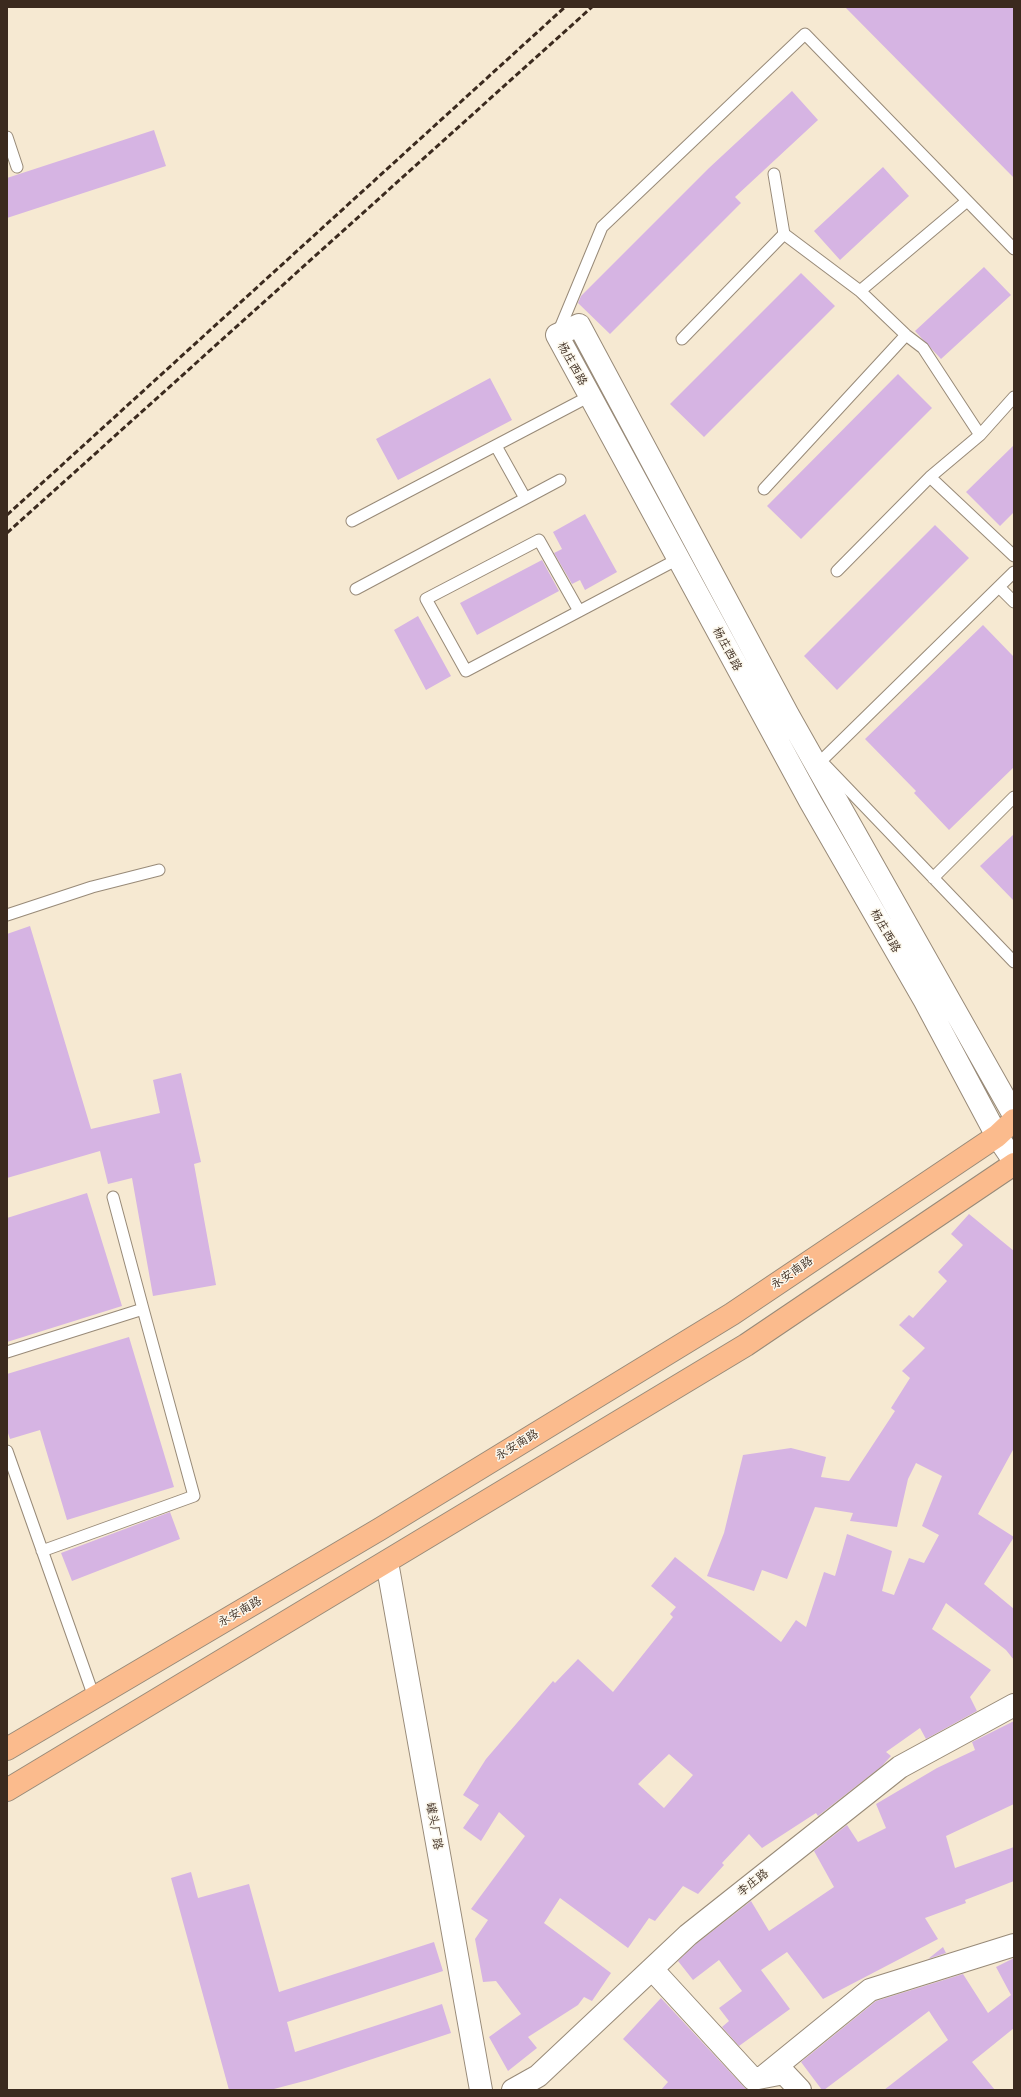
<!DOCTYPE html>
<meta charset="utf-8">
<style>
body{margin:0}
#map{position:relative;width:1021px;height:2097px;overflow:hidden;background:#f6e9d2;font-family:"Playpen Sans",sans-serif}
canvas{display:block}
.frame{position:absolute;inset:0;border:8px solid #3b2a1e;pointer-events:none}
</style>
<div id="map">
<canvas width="1021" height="2097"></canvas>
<div class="frame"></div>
</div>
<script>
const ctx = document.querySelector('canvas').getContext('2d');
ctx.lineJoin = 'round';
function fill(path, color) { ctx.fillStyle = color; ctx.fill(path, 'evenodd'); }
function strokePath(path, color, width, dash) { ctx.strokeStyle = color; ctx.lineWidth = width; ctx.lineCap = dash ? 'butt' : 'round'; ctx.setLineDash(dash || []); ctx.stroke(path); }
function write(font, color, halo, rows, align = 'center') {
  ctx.font = font + ' "Playpen Sans","LXGW WenKai TC",sans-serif'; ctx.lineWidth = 3; ctx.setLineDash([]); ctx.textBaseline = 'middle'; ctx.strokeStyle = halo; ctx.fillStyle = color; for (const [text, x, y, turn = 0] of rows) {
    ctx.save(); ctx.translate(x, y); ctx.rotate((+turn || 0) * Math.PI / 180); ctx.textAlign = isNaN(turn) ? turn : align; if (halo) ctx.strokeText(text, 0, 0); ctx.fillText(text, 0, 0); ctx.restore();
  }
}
const building = new Path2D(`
 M845,7H1014V178Z
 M792,91L818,120L735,197L741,203L610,334L578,303L581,296L709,168Z
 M154,130L166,166L7,218V178Z
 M883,167L909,196L840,260L814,231Z
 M984,267L1011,295L941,359L915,331Z
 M801,273L835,306L704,437L670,404Z
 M898,374L932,408L801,539L767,506Z
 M490,378L512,420L398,480L376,439Z
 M1014,445V512L1000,526L966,492Z
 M585,514L617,572L585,590L580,580L572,584L554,553L562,549L553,532Z
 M935,525L969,558L837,690L804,656Z
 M542,560L559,591L477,635L460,603Z
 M418,616L451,676L426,690L394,630Z
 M983,625L1014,657V767L949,830L914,793L916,791L865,739Z
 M1014,834V901L980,866Z
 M30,926L91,1129L160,1113L153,1080L181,1073L201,1162L194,1164L216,1285L153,1296L132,1178L108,1184L100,1151L7,1178V934Z
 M87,1193L122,1306L7,1342V1218Z
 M969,1214L1014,1251V1448L978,1514L1014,1537L984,1584L1014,1609V1660L1006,1650L946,1603L932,1629L991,1670L970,1697L977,1711L926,1739L920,1728L886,1752L891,1756L882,1766L818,1816L816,1813L762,1848L749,1834L722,1863L724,1865L698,1894L683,1886L655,1921L649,1918L628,1948L560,1898L544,1923L611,1973L592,2001L584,1997L578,2005L528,2037L537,2048L508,2071L489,2037L521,2014L496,1981L483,1982L475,1939L488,1920L471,1909L525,1836L499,1812L481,1841L463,1828L479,1805L463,1795L486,1759L553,1681L555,1683L578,1659L613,1692L673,1617L670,1614L676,1607L651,1586L675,1557L781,1642L796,1620L806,1627L824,1572L835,1576L847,1534L892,1551L882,1591L894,1595L909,1558L924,1563L939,1535L922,1526L942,1476L916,1463L908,1479L897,1527L850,1521L853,1513L815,1507L787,1579L762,1570L754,1591L707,1576L724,1533L743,1455L791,1448L826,1457L821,1477L849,1481L895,1411L891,1408L910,1378L902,1371L925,1348L899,1325L909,1315L913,1318L947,1281L938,1272L963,1245L951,1234ZM669,1754L693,1775L664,1808L638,1784Z
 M129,1337L174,1487L67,1520L40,1430L10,1439L7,1430V1374Z
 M170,1512L180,1539L72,1581L61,1553Z
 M1014,1721V1804L946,1836L955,1868L1014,1847V1881L965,1900L966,1903L925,1918L938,1939L823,1999L787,1952L761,1970L790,2009L739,2046L722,2027L729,2021L719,2008L742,1991L719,1960L693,1980L678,1961L696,1944L751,1901L769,1931L834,1887L814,1851L847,1825L858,1842L886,1828L876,1804L937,1768L975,1750L972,1742Z
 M191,1872L198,1898L249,1884L279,1992L434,1942L443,1971L287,2022L295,2052L442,2004L451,2033L312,2079L270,2090H229L171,1878Z
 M943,1947L946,1953L928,1959Z
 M1014,1958V2028L972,2062L995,2090H884L948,2040L929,2011L824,2090H822L801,2062L876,2001L963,1974L988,2013L1011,1995L996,1967Z
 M661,1998L744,2087L748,2090H661L668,2082L623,2039Z`);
const service = new Path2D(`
 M7,137L17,167
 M774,174L784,234L860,291L906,335L923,348L980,435
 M860,291L967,201
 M558,333L602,227L805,34L1014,249
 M682,339L784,234
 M496,446L525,498
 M930,477L1014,556
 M764,489L906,335
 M352,521L590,396
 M837,571L930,477L980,435L1014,397
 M999,587L1014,602
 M356,589L560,480
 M579,611L539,540L426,599L466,671L678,559
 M821,761L1014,572
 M825,765L1014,962
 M933,878L1014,797
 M7,915L92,887L159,870
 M7,1352L143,1309L113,1197
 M7,1451L94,1697
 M42,1551L194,1496L143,1309`);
const minor = new Path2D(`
 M387,1562L481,2090
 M652,1969L753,2079L784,2073L800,2090
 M763,2077L870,1990L1014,1945
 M513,2090L538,2076L688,1935L900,1767L1014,1705`);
const tertiary = new Path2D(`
 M1014,1115L788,715L579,325L557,335L810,801L925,1001L997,1136L1014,1161`);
const primary = new Path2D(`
 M7,1749L380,1529L732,1314L997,1136L1014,1120
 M7,1790L746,1345L1014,1164`);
const rail = new Path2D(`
 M7,515L565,7
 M7,533L592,7`);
const streetNames = [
 ["杨庄西路",572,364,61],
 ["杨庄西路",727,649,62],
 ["杨庄西路",885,931,60],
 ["永安南路",792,1273,-34],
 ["永安南路",517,1445,-31],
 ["永安南路",240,1612,-30],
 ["罐头厂路",434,1826,80],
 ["李庄路",753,1883,-38]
];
fill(building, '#d6b4e3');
strokePath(service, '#988a78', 13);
strokePath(minor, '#988a78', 24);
strokePath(tertiary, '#988a78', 24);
strokePath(primary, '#988a78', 24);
strokePath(service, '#fff', 11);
strokePath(minor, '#fff', 22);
strokePath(tertiary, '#fff', 22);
strokePath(primary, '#fbbb8d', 22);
strokePath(rail, '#3b2a1e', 3, [6, 3]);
write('12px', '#3b2a1e', '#fbf7ec', streetNames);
</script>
